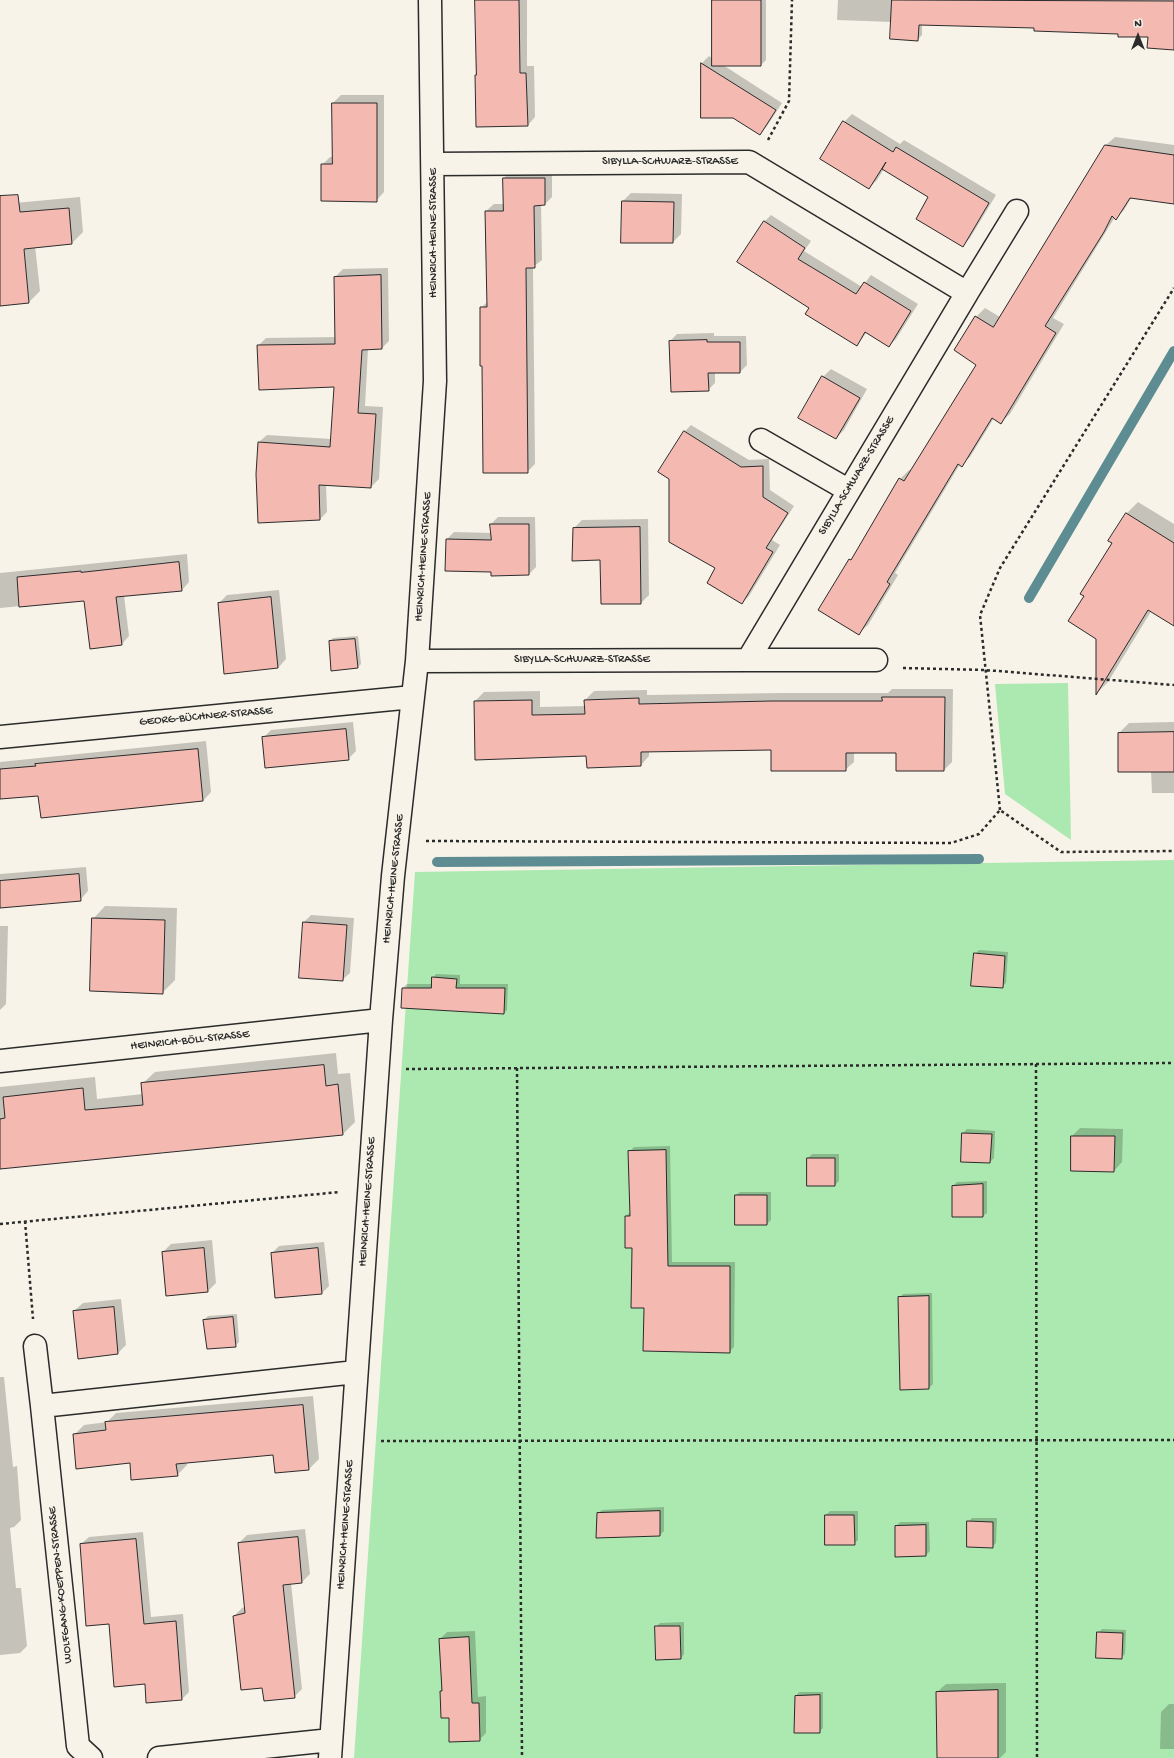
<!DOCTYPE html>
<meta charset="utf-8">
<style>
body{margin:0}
#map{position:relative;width:1174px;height:1758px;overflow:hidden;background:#f7f3e8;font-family:"Gochi Hand",sans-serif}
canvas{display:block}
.north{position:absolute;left:1118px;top:16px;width:40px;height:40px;-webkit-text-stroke:3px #f7f3e8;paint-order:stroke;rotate:0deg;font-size:11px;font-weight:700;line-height:16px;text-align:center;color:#2b2b2b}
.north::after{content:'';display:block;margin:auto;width:14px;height:18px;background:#2b2b2b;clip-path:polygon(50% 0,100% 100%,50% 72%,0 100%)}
</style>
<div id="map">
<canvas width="1174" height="1758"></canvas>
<div class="north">N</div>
</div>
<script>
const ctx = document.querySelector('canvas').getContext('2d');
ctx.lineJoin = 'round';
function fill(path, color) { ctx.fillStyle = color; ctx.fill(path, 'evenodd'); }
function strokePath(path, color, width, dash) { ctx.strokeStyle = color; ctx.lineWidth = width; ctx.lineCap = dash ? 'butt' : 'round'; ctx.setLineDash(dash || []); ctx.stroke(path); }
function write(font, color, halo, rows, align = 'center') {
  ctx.font = font + ' "Gochi Hand",sans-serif'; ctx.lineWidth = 4; ctx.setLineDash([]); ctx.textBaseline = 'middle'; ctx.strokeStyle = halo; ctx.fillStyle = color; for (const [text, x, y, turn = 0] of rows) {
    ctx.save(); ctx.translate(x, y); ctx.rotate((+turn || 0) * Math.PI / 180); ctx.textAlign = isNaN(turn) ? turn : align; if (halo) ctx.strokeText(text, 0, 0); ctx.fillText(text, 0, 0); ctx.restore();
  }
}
const green = new Path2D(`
 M1068,683L1071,840L1005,794L995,684Z
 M1174,860V1758H354L415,872Z`);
const shadow = new Path2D(`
 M476,0H527V66H534L535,117L528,125L476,75Z
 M713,0H766V60L761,65H723L782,103L767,126L760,134L702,63L709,56L713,59Z
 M838,0H1174V49L1149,36L1035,27L922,24V35L917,40L892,22L837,20Z
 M341,95H384V192L376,201L322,165L330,157H333V103Z
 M852,114L900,144L904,140L996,195L970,238L963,246L930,197L884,169L877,180L869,188L821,159L844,122Z
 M1115,137L1174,145V203L1132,197L1124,210L1116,218L1115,217L1053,318L1064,324L1010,414L1001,422L994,418L970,457L961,465L960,464L895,573L898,575L868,625L859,633L850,560L856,554L900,479L909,470L911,471L977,364L955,350L976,317L985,308L1000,317L1106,145Z
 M511,171H552V197L545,204H541L542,260L533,267L535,464L527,472L483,365L481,308L488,301L486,211L494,204H504V178Z
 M631,193L682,194L681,234L673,242L623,201Z
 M80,197L83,232L72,243L35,246L40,291L29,302L0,305V223L15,203Z
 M771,215L811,241L804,251L862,287L871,275L918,304L896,339L889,346L867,332L857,345L811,308L764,222Z
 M388,268L389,341L382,348L368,349L365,406L383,407L379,479L371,487L326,484L327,512L320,519L259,442L267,435L331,439L335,386L258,346L266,338L336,337L335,277L343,269Z
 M714,333V336H746L747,365L740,372H715V383L708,390L670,341L677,334Z
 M831,369L867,389L844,430L836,438L823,377Z
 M691,425L749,460L769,459L770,490L794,506L772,540L780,545L749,596L742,603L717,568L684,432Z
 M1138,502L1174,524V561L1169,582L1108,682L1097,693V639L1085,596L1126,514Z
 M498,517H535L536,567L529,574L492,571L447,539L454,532L492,533L491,524Z
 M648,519L649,595L641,603L574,528L582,520Z
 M187,554L189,582L182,590L124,596L129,636L122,644L85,600L0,608V573Z
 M279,590L286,659L278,668L219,603L227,595Z
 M358,636L361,664L357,668L330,641L333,638Z
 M892,689H953L952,762L944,770L897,752H854V762L845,770L772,749L649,751V756L641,765L587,755L475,701L484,692L540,691V707L586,706L585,700L594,691L647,690V695L781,693H888Z
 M353,722L356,751L348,759L263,738L271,730Z
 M1174,722V793H1152L1151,771H1119V733L1129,723Z
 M206,741L211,792L203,801L39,795L0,798V762Z
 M86,867L88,891L80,900L0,907V874Z
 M105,906L177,908L175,980L162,993L93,919Z
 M311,915L354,918L350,973L342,980L304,922Z
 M0,926H8L6,1004L0,1010Z
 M979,950L1008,952L1006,983L1002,987L975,954Z
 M436,974L460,975V984H508L507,1010L504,1013L403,988L407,984H432L433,978Z
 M336,1053L338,1074L350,1073L355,1122L343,1134L0,1168V1087L95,1077L97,1099L143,1094L142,1084L155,1072Z
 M1080,1128L1123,1129L1122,1162L1114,1171L1072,1136Z
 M967,1129L995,1131L994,1158L990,1162L963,1133Z
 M670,1146L672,1262H735L734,1347L729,1352L645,1307L626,1216L631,1211L629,1152L634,1147Z
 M812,1154H839V1181L835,1185L808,1158Z
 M987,1181V1213L983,1216H953V1186L957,1182Z
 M740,1192H771V1220L767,1224L736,1195Z
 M212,1240L216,1283L208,1291L163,1252L171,1244Z
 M324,1242L329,1286L322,1293L276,1297L272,1253L279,1246Z
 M932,1293L933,1384L929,1388L899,1298L903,1294Z
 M121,1299L126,1345L118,1353L79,1358L74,1311L83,1303Z
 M237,1314L239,1342L235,1346L204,1320L208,1316Z
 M0,1377H4L13,1467L17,1466L21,1520L14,1527L10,1528L16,1588H21L27,1646L20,1653L0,1655Z
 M313,1396L319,1459L309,1469L274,1454L187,1462V1465L177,1475L131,1462L74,1435L84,1425L107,1422L116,1413Z
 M664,1507V1531L660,1535L598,1513L602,1510Z
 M830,1511H858V1540L854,1544L826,1515Z
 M972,1518H997L996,1543L992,1547L968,1522Z
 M900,1522H929L930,1551L926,1555L896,1526Z
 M305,1529L310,1574L302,1582L291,1583L302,1689L294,1697L263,1687L234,1616L242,1608L245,1607L239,1543L247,1535Z
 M143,1532L151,1617L183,1614L189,1692L182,1699L146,1683L110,1623L81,1544L89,1537Z
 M684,1622V1654L681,1658L656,1627L660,1623Z
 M1102,1629L1126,1630L1125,1654L1121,1658L1098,1633Z
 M475,1631L478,1697L486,1696V1733L479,1740L450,1717H442L440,1639L447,1632Z
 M1006,1683V1752L1000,1758H938L937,1692L946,1684Z
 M799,1692H823V1728L819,1732L796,1696Z
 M1169,1704H1174V1749H1160L1161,1712Z`);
const stream = new Path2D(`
 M1029,598L1174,351
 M437,862L979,859`);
const building = new Path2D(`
 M475,0H519L520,73H526L528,126L476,127L475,75H476Z
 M712,0H761V66H712Z
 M892,0L1174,1V50L1147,48L1148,37H1118V34L1034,31V28L919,25L918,41L890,39Z
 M701,63L776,110L760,135L733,118H701Z
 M332,103H377V202L321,201V164H332Z
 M843,121L893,152L896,147L989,203L963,247L916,219L928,197L882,169L886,162L869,189L820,159Z
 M1105,145L1174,155V204L1130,198L1116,220L1112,216L1104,232L1045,326L1056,333L1001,424L992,418L962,467L958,464L887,582L890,584L859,635L818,610L849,559L851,560L899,478L904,481L976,365L954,350L975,316L993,327Z
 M503,178H545V205L534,206L535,268H526L528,473H483L482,366H480V307H487L485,211H503Z
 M18,195L20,212L69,208L72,244L24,249L29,303L0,306V196Z
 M622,201L674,202L673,243H621Z
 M764,221L805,248L798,259L856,294L864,282L911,311L889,347L865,332L857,346L805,314L809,308L737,262Z
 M381,275L382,349L362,350L358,413L376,414L371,488L319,485L320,520L258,523L256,474L258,442L330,447L334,387L259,390L257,345L335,344L334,277Z
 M707,340V342H740V373H708L709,391L671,392L669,341Z
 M822,376L860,398L836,439L798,418Z
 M684,431L741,467L763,466V497L788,513L766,548L773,552L742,604L707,583L715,568L669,542V479L658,472Z
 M1126,513L1174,543V626L1148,610L1096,695V639L1068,621L1084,596L1080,594L1112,543L1108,541Z
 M490,524H529V575L491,576V572L445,571L446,539L491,540Z
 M640,527L641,604H601L600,560L572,561L573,528Z
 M179,562L182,591L116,597L122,645L90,649L84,601L19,607L17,577L81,571V572Z
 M271,597L278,668L224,674L218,603Z
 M355,639L358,668L331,671L329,641Z
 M882,697H945L944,771H896V753H846V771H771V750L641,752V766L587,768L586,756L475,760L474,701L532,700V715L585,714L584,700L639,698V704L771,701H882Z
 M346,729L349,760L265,768L262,737Z
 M1174,732V772H1118V733Z
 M198,749L203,801L41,818L38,796L0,799V769L36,766L35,764Z
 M79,874L81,901L0,908V881Z
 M92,918L165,920L163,994L90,991Z
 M303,922L347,925L343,981L299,978Z
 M974,953L1005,956L1003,988L971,986Z
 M432,977L457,979L456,988H505L504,1014L401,1008L402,988H431Z
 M324,1065L326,1086L338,1084L343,1135L0,1169V1119L5,1118L3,1097L83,1088L85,1110L143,1105L141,1083Z
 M962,1133L992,1134L990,1163L961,1162Z
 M1071,1136H1115L1114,1172L1071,1171Z
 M666,1150L668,1266H730V1353L643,1351L644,1308H631L632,1248H625V1216H630L628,1151Z
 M807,1158H835V1186H807Z
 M983,1184V1217H952V1186Z
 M735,1195H767V1225H735Z
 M204,1248L208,1292L166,1296L162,1252Z
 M318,1248L322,1294L275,1298L271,1253Z
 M929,1296V1389L900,1390L898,1297Z
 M114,1307L118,1354L78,1359L73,1311Z
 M233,1317L236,1347L207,1349L203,1320Z
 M303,1405L309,1470L275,1473L273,1455L176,1464L178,1476L131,1480L130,1463L76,1469L73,1434L106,1430L105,1422Z
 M660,1511V1536L596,1538L597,1513Z
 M825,1515H854L855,1545H825Z
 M967,1521L993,1522V1548L967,1547Z
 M926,1525V1556L895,1557V1526Z
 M298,1537L302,1583L283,1585L295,1698L264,1701L262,1688L241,1690L233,1616L245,1613L238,1543Z
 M136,1539L144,1624L176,1621L182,1700L146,1703L145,1684L114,1687L109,1624L86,1626L80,1544Z
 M655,1626H680L681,1659L656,1660Z
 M1097,1632L1123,1633L1122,1659L1096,1658Z
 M469,1637L472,1703H479L480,1741L449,1742V1718H441L440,1691H442L439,1639Z
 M998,1690V1758H937L936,1692Z
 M820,1695V1733H794L795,1696Z`);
const path = new Path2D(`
 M768,140L789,101L792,0
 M903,668L985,670L1174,685
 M1000,810L980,615L1000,568L1174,288
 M426,841L951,843L979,834L1000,810L1061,852L1174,851
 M1036,1064L1037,1758
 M517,1068L522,1758
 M406,1069L1174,1063
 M25,1221L33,1319
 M0,1224L340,1192
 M381,1441L1174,1440`);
const minor = new Path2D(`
 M967,293L1017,211
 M761,440L848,490
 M748,660H876
 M417,661L748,660L967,293L749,162L433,164
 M0,737L413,697
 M0,1061L381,1020
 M35,1346L42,1406
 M91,1758L78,1746L42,1406L356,1372
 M159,1758L331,1740
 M330,1758L381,1020L393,876L417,661L435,381L430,0`);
const streetNames = [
 ["SIBYLLA-SCHWARZ-STRASSE",670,162],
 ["HEINRICH-HEINE-STRASSE",434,233,-90],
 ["SIBYLLA-SCHWARZ-STRASSE",857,476,-59],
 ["HEINRICH-HEINE-STRASSE",424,557,-86],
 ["SIBYLLA-SCHWARZ-STRASSE",582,660],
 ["GEORG-BÜCHNER-STRASSE",206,717,-5],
 ["HEINRICH-HEINE-STRASSE",394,879,-84],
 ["HEINRICH-BÖLL-STRASSE",190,1041,-6],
 ["HEINRICH-HEINE-STRASSE",368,1202,-86],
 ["HEINRICH-HEINE-STRASSE",346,1525,-86],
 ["WOLFGANG-KOEPPEN-STRASSE",61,1585,-96]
];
fill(green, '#ace9b0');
fill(shadow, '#0003');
strokePath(stream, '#5d8d93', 10);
fill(building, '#f4b9b1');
strokePath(building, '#2b2b2b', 1);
strokePath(minor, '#2b2b2b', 25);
strokePath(path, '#2b2b2b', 2.5, [3, 3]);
strokePath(minor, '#f7f3e8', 22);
write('12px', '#2b2b2b', '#f7f3e8', streetNames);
</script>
